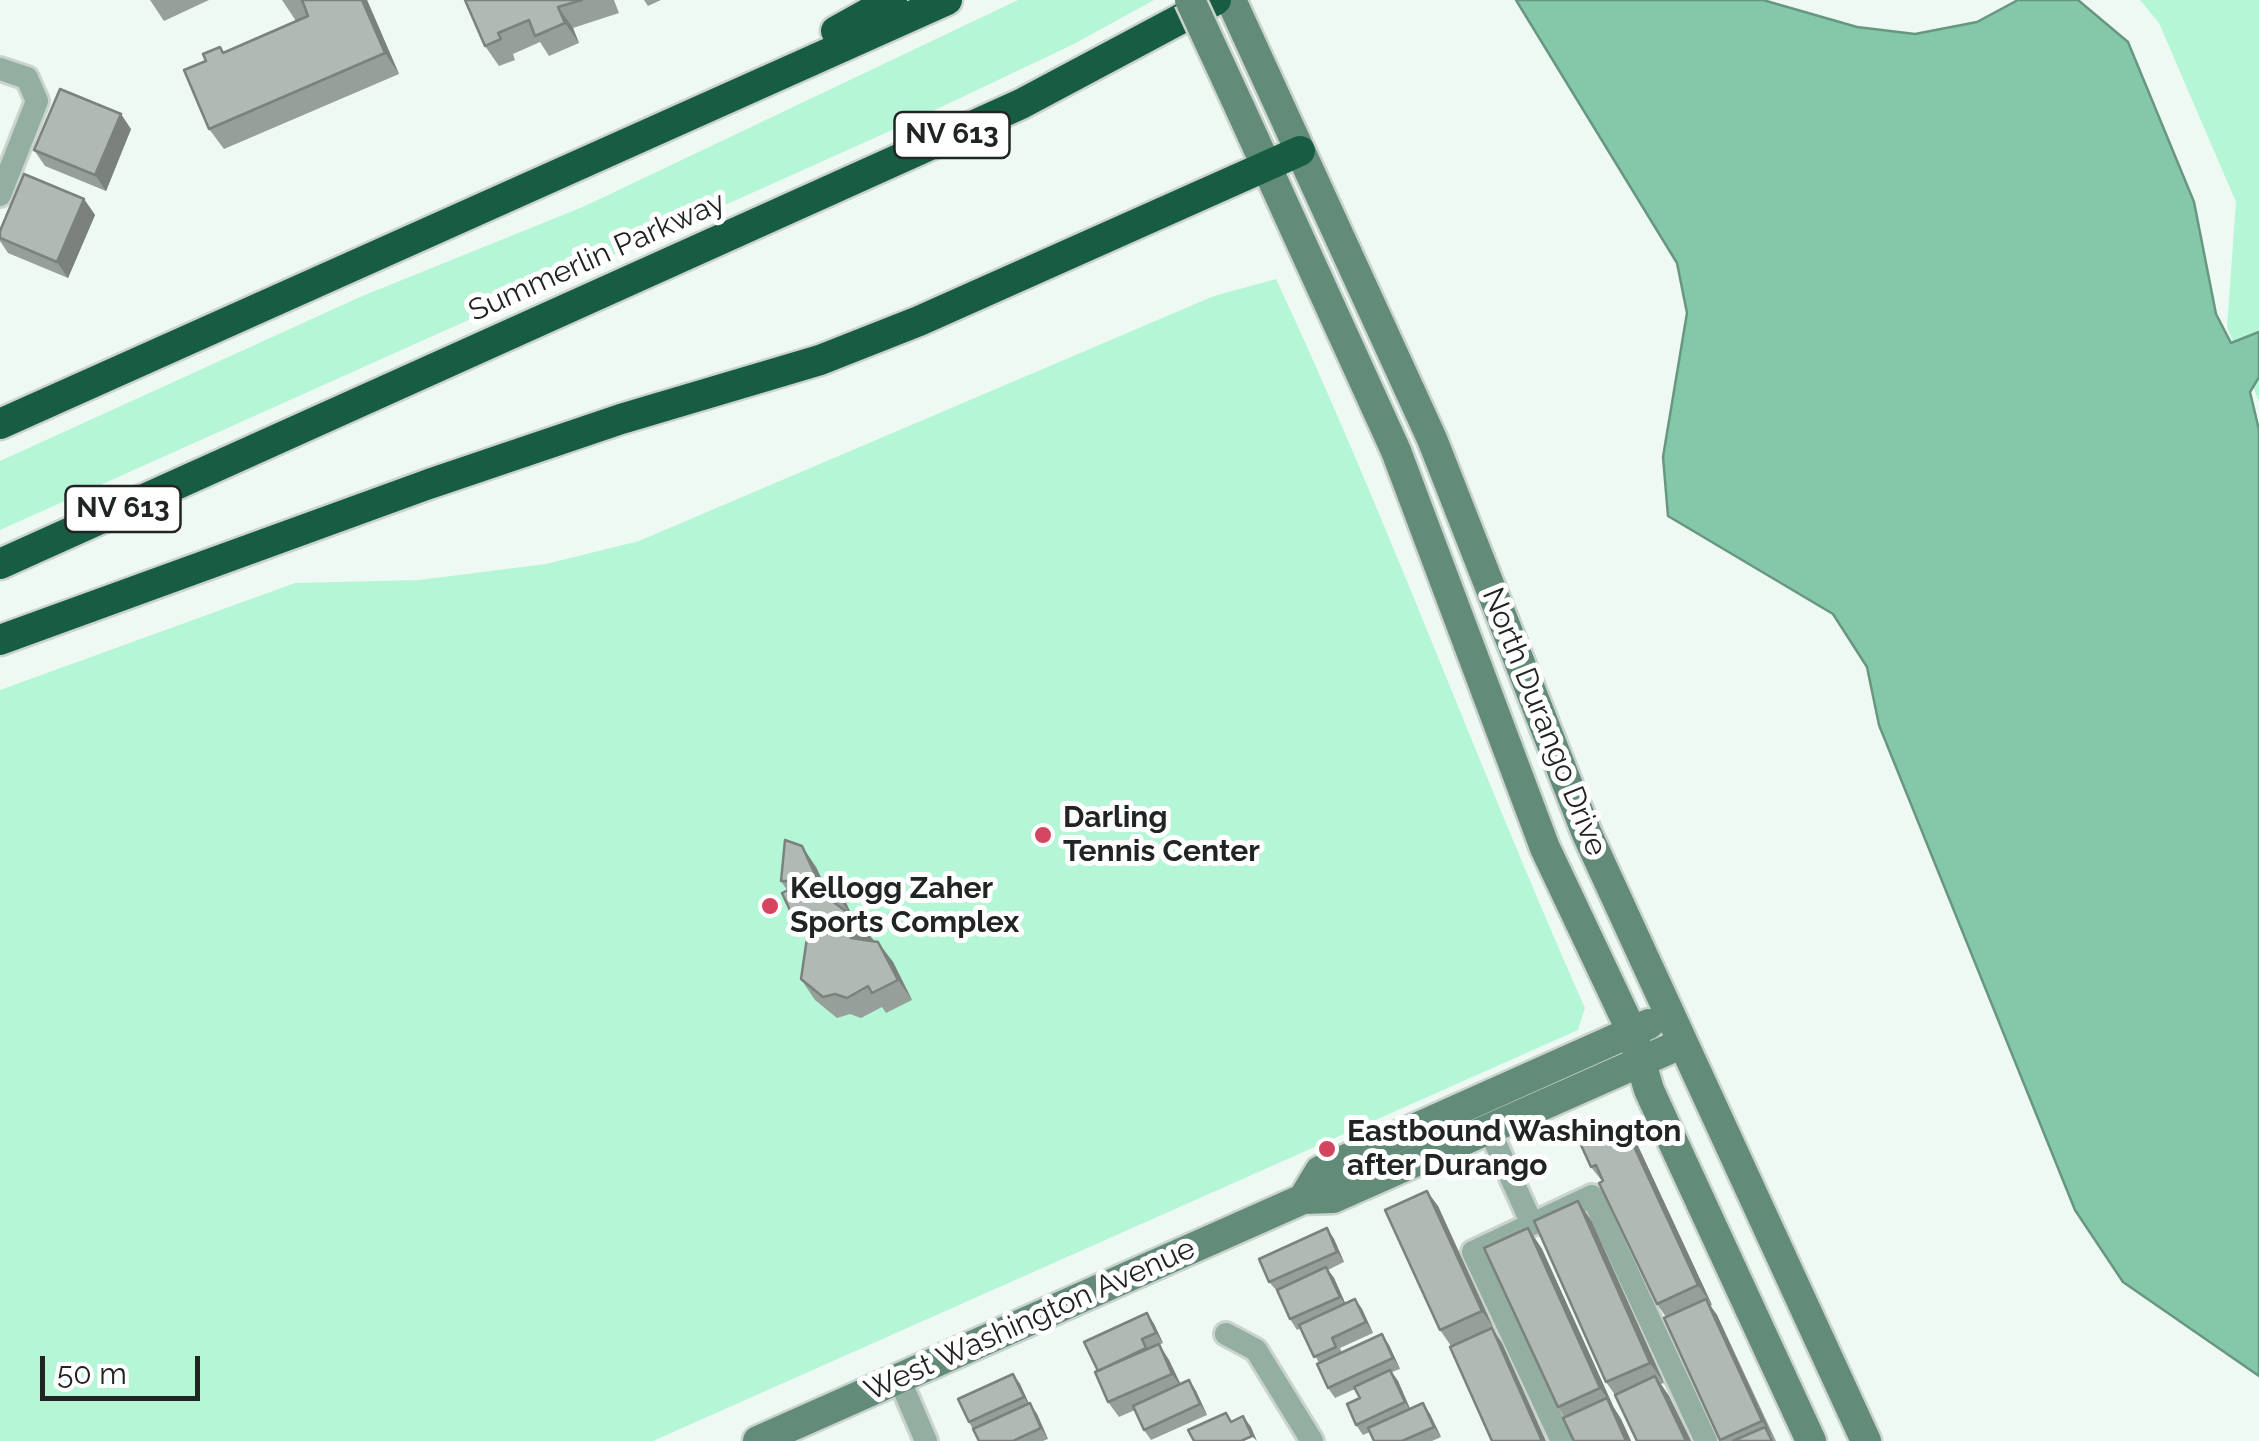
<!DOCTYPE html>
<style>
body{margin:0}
#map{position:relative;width:2259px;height:1441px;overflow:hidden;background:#eff9f4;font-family:Raleway,sans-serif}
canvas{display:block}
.scale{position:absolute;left:40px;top:1356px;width:160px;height:45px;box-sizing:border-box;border:5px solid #202422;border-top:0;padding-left:12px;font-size:30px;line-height:35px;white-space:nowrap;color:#202422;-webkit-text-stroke:8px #fff;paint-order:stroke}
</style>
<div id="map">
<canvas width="2259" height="1441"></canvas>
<div class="scale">50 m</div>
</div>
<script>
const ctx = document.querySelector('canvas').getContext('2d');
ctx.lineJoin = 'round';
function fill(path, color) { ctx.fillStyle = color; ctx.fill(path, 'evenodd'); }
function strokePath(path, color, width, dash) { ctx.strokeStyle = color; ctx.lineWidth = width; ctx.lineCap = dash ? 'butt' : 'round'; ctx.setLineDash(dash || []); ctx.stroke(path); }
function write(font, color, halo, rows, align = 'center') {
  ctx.font = font + ' Raleway,sans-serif'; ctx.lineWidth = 10; ctx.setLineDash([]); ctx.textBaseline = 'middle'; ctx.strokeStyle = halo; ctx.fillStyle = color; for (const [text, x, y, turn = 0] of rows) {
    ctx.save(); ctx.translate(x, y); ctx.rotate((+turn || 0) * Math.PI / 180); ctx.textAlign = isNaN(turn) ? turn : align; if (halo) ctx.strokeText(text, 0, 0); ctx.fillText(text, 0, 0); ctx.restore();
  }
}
const green = new Path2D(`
 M1018,0H1154L1074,44L899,127L0,530V461L360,297L585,206Z
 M2140,0H2259V401L2227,327L2236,202L2159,23Z
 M1276,279C1388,519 1478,767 1585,1008L1578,1030L653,1441H0V690L295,583L419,580L546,564L639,541L1214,296Z`);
const water = new Path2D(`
 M1516,0H1763L1857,27L1915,34L1977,22L2018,0H2078L2128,42L2194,202L2216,314L2231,343L2259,332V377L2250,392L2259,430V1376L2123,1282L2075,1210L1879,725L1867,667L1833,614L1668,516L1663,457L1687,313L1677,263Z`);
const street = new Path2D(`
 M0,69L27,78L37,101L0,195
 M1489,1129L1532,1224
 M1226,1334L1256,1350L1312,1441
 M899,1378L926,1441
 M1562,1441L1473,1252L1592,1196L1706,1441`);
const secondary = new Path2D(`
 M1231,0L1432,439L1587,834L1866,1441
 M1239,106L1396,451L1545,848L1632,1032L1649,1090L1811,1441
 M1303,1199L1320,1171L1649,1024
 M758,1441L1303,1199L1333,1198L1683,1043`);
const highway = new Path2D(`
 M836,31L892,0
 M0,424L947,0
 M0,564L1021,104L1216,0
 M0,640L429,484L621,419L820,360L919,321L1300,151`);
const secondaryBridge = new Path2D(`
 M1190,0L1239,106`);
const wall = new Path2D(`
 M150,0H209L164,21Z
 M282,0H367L399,74L224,149L209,129L206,61L220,47L224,53L296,21Z
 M465,0H614L619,13L573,28L579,43L549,56L540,42L513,54L515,60L499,66L485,46Z
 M644,0H661L648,6Z
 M131,129L106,191L45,166L34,150Z
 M84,199L95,215L68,278L8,253L0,241V231Z
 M816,867L823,881L830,880L845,900L851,914L893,962L912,1000L886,1013L882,1007L861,1018L850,1014L837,1018L815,1000L801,979L807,939L795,921L787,890L781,881Z
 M1638,1146L1712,1305L1710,1306L1717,1315L1776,1441H1720L1664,1318L1666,1317L1657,1304L1602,1181L1591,1167Z
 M1578,1201L1592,1222L1664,1383L1661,1384L1669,1396L1691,1441H1637L1615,1395L1606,1382Z
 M1438,1206L1493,1327L1451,1346L1440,1330Z
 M1327,1228L1334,1239L1344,1262L1328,1270L1334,1278L1345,1303L1355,1299L1362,1309L1373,1333L1340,1348L1342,1353L1389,1345L1400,1369L1392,1372L1398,1381L1410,1409L1430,1414L1441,1437L1432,1441H1374L1370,1432L1363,1435L1356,1425L1360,1398L1355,1389L1335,1398L1328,1388L1319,1363L1301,1328L1297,1330L1290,1319L1278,1292L1269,1282Z
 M1528,1228L1542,1249L1614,1408L1621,1419L1631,1441H1574L1564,1417L1558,1407Z
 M1147,1313L1154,1324L1163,1343L1159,1345L1169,1360L1180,1384L1189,1380L1196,1391L1207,1415L1151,1440L1144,1430L1135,1410L1119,1417L1108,1402L1098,1371Z
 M1013,1374L1020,1384L1029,1404L1037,1414L1048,1439L1043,1441H979L969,1422Z`);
const shadedWall = new Path2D(`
 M362,0H367L399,74L385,53Z
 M558,7L573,28L579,43L565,23Z
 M121,114L131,129L106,191L95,175Z
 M84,199L95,215L68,278L57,262Z
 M802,846L816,867L832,902L818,881Z
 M830,880L845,900L852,916L837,896Z
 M858,920L873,940L865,959L851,938Z
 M878,942L893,962L912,1000L898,980Z
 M1624,1125L1638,1146L1712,1305L1698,1285Z
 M1427,1191L1438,1206L1493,1327L1482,1311Z
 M1578,1201L1592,1222L1664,1383L1650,1363Z
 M1327,1228L1334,1239L1344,1262L1337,1252Z
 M1528,1228L1542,1249L1614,1408L1621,1419L1631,1441H1626L1607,1398L1600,1388Z
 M1326,1267L1334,1278L1347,1307L1340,1297Z
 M1355,1299L1362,1309L1373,1333L1366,1322Z
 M1706,1299L1717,1315L1772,1436L1762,1421Z
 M1147,1313L1154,1324L1163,1343L1156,1333Z
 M1492,1328L1502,1343L1546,1441H1542Z
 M1382,1334L1389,1345L1400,1369L1393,1358Z
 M1159,1344L1169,1360L1183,1389L1172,1374Z
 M1390,1370L1398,1381L1412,1413L1405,1402Z
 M1013,1374L1020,1384L1031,1408L1024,1397Z
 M1655,1376L1669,1396L1691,1441H1686Z
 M1189,1380L1196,1391L1207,1415L1200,1404Z
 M1030,1403L1037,1414L1048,1439L1041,1428Z
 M1423,1403L1430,1414L1441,1437L1434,1427Z
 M1243,1416L1251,1427L1257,1441L1252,1436Z`);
const building = new Path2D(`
 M302,0H362L385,53L209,129L184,70L206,61L203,54L220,47L223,53L308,16Z
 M465,0H582L558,7L565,23L535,36L529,20L498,33L501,39L485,46Z
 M60,89L121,114L95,175L34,150Z
 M24,174L84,199L57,262L0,238V231Z
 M785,840L802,846L818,881L830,880L837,896L832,901L858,920L851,938L878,942L898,980L872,993L868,986L847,998L835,994L823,997L801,979L807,938L804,917L795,921L782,893L792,888L791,881H781Z
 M1624,1125L1698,1285L1657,1304L1599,1183L1603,1181L1596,1165L1591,1167L1581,1145Z
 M1427,1191L1482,1311L1440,1330L1385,1210Z
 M1578,1201L1650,1363L1606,1382L1534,1221Z
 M1327,1228L1337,1252L1269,1282L1259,1259Z
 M1528,1228L1600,1388L1558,1407L1484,1248Z
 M1326,1267L1340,1297L1290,1319L1277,1290Z
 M1355,1299L1366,1322L1332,1338L1336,1347L1314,1357L1299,1325Z
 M1706,1299L1762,1421L1720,1440L1664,1318Z
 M1147,1313L1156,1333L1142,1339L1146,1348L1098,1371L1084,1342Z
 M1492,1328L1542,1441H1492L1450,1347Z
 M1382,1334L1393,1358L1328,1388L1317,1364Z
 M1159,1344L1172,1374L1108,1402L1095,1372Z
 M1390,1370L1405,1402L1356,1425L1347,1404L1360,1398L1354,1387Z
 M1013,1374L1024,1397L969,1422L958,1399Z
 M1655,1376L1686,1441H1637L1615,1395Z
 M1189,1380L1200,1404L1144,1430L1133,1406Z
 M1607,1398L1626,1441H1574L1563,1418Z
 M1030,1403L1041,1428L1013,1441H979L973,1429Z
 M1423,1403L1434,1427L1402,1441H1374L1368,1428Z
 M1226,1413L1231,1422L1243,1416L1252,1436L1241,1441H1194L1188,1430Z
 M1765,1427L1772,1441H1733Z`);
const markers = [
 [1043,835,10,"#d54560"],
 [770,906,10,"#d54560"],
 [1327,1149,10,"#d54560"]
];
const shields = [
 [952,135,115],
 [123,509,115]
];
const shieldNames = [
 ["NV 613",952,135],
 ["NV 613",123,509]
];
const streetNames = [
 ["Summerlin Parkway",597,257,-24],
 ["North Durango Drive",1544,722,68],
 ["West Washington Avenue",1030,1320,-24]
];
const poiNames = [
 ["Darling",1063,818],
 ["Tennis Center",1063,852],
 ["Kellogg Zaher",790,889],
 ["Sports Complex",790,923],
 ["Eastbound Washington",1347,1132],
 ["after Durango",1347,1166]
];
fill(green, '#b4f6d6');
fill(water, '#85c8a9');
strokePath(water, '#679780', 2.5);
strokePath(street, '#cad3ce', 28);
strokePath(secondary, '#cad3ce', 35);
strokePath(highway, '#cad3ce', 35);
strokePath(street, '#93afa1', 22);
strokePath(secondary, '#628c78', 30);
strokePath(highway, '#175d43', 30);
strokePath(secondaryBridge, '#cad3ce', 35, []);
strokePath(secondaryBridge, '#628c78', 30);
fill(wall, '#979f9b');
fill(shadedWall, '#7b827e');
fill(building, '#b0b9b4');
strokePath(building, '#7b827e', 2.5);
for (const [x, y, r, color] of markers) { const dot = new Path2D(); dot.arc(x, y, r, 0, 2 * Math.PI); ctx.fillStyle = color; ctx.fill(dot); strokePath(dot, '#fff', 4); }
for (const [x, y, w] of shields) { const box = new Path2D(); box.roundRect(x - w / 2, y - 23, w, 46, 8); ctx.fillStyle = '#fff'; ctx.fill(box); strokePath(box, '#202422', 2.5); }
write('bold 28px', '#202422', null, shieldNames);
write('30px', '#202422', '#fff', streetNames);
write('bold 30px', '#202422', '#fff', poiNames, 'left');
</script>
